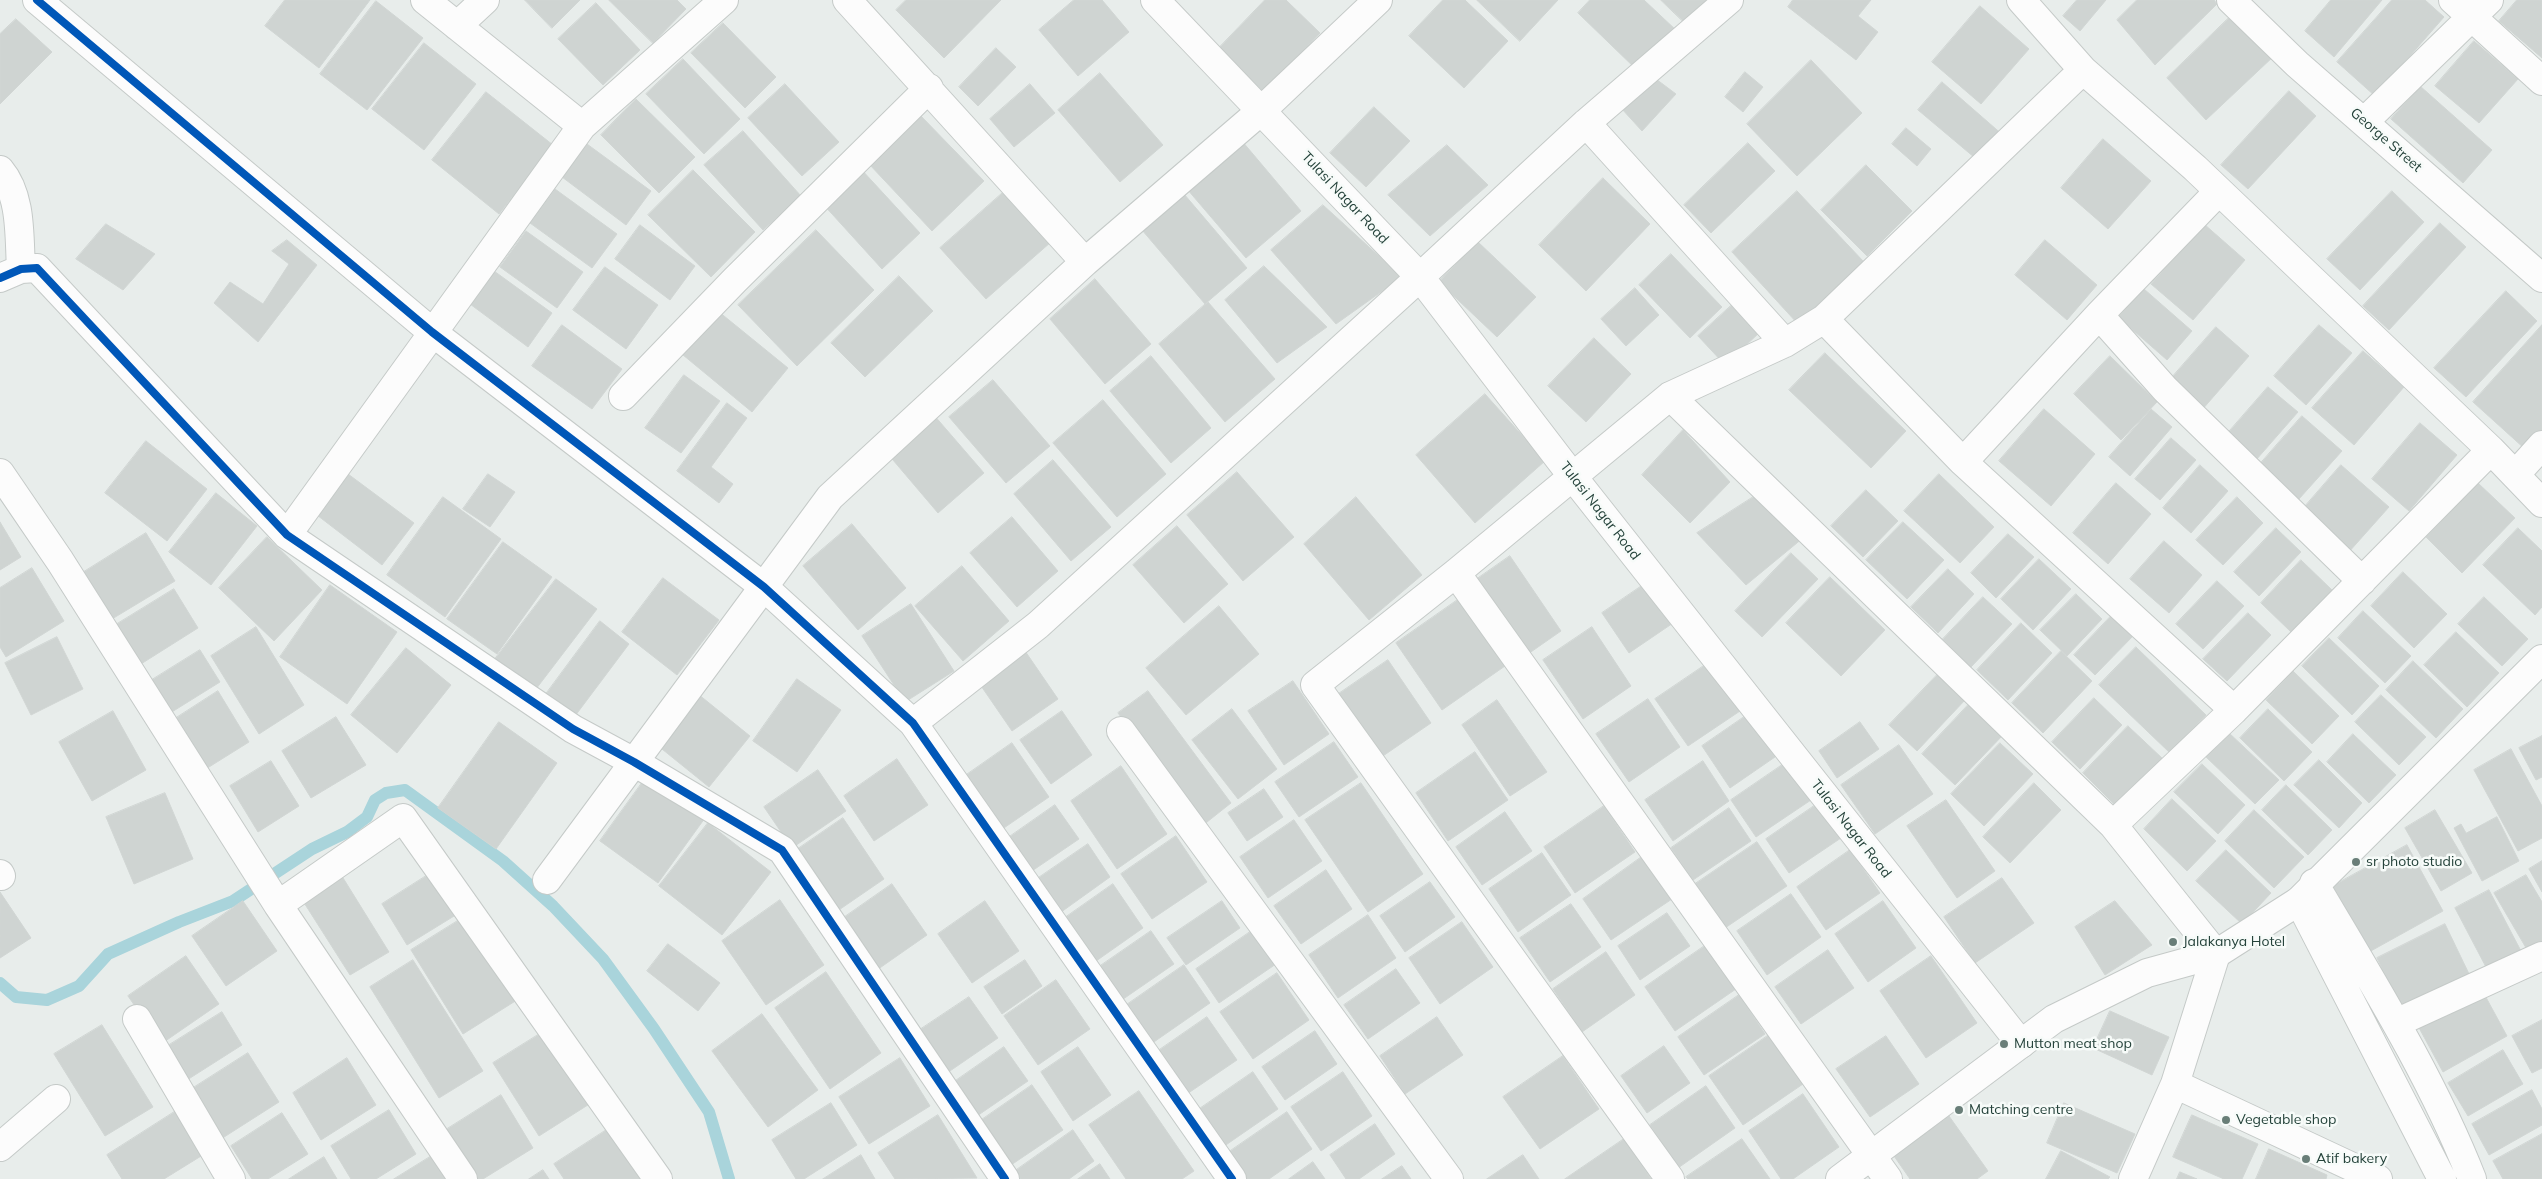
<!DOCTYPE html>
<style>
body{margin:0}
canvas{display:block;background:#e8edeb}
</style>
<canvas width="2542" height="1179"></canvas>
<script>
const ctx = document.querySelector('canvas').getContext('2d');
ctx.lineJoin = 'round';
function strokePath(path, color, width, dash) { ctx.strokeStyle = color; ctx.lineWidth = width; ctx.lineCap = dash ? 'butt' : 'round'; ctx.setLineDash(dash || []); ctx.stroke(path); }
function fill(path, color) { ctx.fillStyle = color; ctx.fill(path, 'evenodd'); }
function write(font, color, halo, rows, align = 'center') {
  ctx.font = font + ' Mulish,sans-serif'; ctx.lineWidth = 5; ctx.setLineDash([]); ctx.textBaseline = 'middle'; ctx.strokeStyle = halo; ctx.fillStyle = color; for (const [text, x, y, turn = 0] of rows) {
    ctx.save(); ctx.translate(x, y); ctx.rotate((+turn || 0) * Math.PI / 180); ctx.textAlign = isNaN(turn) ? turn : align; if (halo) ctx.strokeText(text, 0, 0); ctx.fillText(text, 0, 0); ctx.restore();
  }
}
const stream = new Path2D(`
 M0,983L16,997L47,1000L79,986L108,954L179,922L233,901L312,849L347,832L367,817L375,800L386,793L405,790L503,861L553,906L603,959L654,1029L709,1112L729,1179`);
const building = new Path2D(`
 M285,0H370L319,68L265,26Z
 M525,0H580L552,28Z
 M609,0H677L686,9L653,43Z
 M906,0H1001L944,58L896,10Z
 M1074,0H1102L1129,32L1078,76L1039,30Z
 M1265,0H1286L1320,33L1264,92L1219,48Z
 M1443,0H1465L1508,41L1464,88L1409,36Z
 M1477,0H1558L1520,41Z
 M1590,0H1644L1677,31L1638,71L1578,13Z
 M1661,0H1707L1685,23Z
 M1793,0H1871L1858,16L1878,32L1856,60L1788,7Z
 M2077,0H2106L2080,31L2063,16Z
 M2137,0H2214L2217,4L2155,65L2117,20Z
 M2331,0H2382L2334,57L2305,31Z
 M2392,0H2425L2444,17L2375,96L2337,62Z
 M2517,0H2542V58L2499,21Z
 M376,1L423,38L367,110L320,74Z
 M596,3L640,50L603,85L558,39Z
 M1980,6L2029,49L1981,104L1932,62Z
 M2233,14L2275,55L2206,120L2167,78Z
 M16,19L52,52L0,104V34Z
 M723,23L776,77L745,108L691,53Z
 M2474,41L2518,79L2479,123L2435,86Z
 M424,43L476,84L424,150L372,109Z
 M996,48L1016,67L978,106L959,87Z
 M683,59L740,119L704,154L646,94Z
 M1811,60L1862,113L1797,176L1747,124Z
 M1745,72L1763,87L1743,112L1725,97Z
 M1100,73L1163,145L1120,182L1058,110Z
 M1656,79L1676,94L1642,131L1621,108Z
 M1942,82L2004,136L1981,163L1918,110Z
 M785,84L839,142L802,176L748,118Z
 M1030,84L1055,113L1014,147L990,119Z
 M2420,86L2492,150L2463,183L2391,119Z
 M2289,91L2316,116L2248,189L2221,165Z
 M486,92L553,145L499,214L432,160Z
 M636,99L695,157L659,193L601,135Z
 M1374,107L1410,141L1366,187L1330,153Z
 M920,115L984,181L932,231L869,164Z
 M1906,128L1931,149L1917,166L1892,144Z
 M743,131L801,196L763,230L704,165Z
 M2103,139L2151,181L2108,229L2061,188Z
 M1242,141L1301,211L1246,258L1187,189Z
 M1748,143L1775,171L1711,233L1684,205Z
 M587,144L651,191L626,225L562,177Z
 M1447,145L1488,185L1430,236L1388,195Z
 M1866,165L1912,211L1867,256L1821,210Z
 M860,168L920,233L882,269L822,203Z
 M693,170L755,232L711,277L648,215Z
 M1603,178L1650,224L1586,291L1539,245Z
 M555,189L617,234L592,268L530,223Z
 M1006,190L1051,242L986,299L940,248Z
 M1797,191L1864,262L1798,324L1732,252Z
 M2392,191L2424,222L2360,290L2327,259Z
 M1184,194L1247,268L1205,304L1142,230Z
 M1323,205L1402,277L1336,324L1271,250Z
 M2440,223L2466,247L2389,330L2363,306Z
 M106,224L155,254L123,290L76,259Z
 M2204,224L2245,260L2193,320L2151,284Z
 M640,225L695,266L670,300L615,259Z
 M816,230L874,290L797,366L738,305Z
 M526,231L583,272L557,308L500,267Z
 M287,240L317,265L258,342L214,303L230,282L263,304L289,264L272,251Z
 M2045,240L2097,285L2067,320L2015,275Z
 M1477,241L1536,297L1497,337L1439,282Z
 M1671,254L1722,307L1690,338L1639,285Z
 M1264,266L1327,327L1277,363L1225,300Z
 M605,267L658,305L626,349L573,310Z
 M494,271L552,313L528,347L470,304Z
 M899,276L933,311L865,377L831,343Z
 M1095,279L1151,344L1105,384L1050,319Z
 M1635,288L1659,315L1626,346L1601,319Z
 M2144,289L2192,331L2167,360L2118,317Z
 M2506,291L2537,321L2466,397L2434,368Z
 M1208,302L1275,379L1225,422L1159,344Z
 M1733,304L1760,332L1725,365L1698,336Z
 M713,307L788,368L752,412L677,350Z
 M562,325L622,369L592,409L532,366Z
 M2319,325L2352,353L2306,405L2274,376Z
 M2542,325V430L2525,449L2473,402Z
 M2216,327L2249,356L2201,411L2168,382Z
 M1594,338L1631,374L1586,422L1548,386Z
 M2363,351L2404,387L2354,445L2312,408Z
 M1825,353L1906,431L1871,468L1789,390Z
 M1151,356L1211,428L1171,463L1110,391Z
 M2110,356L2157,402L2121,440L2074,394Z
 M684,375L720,401L681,453L645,428Z
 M993,380L1050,446L1006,483L949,417Z
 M2268,387L2298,412L2256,460L2227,434Z
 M1485,394L1545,461L1475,523L1416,455Z
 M1103,400L1166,474L1117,517L1053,443Z
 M727,403L747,418L711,467L733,484L719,503L677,471Z
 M2044,409L2095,454L2051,506L1999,461Z
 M2151,409L2172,427L2130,476L2109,457Z
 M933,414L984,473L938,513L887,453Z
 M2302,416L2342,451L2299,499L2260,464Z
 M2420,423L2457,455L2409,511L2372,479Z
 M1683,430L1730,482L1690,523L1642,475Z
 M2171,438L2196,460L2160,500L2135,479Z
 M146,441L207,489L167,541L105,493Z
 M1053,460L1111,527L1071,561L1014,494Z
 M2200,465L2228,491L2191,533L2163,508Z
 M2341,465L2389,507L2348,553L2301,511Z
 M344,471L414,523L382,565L313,512Z
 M1237,472L1294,537L1243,581L1187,515Z
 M488,474L515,492L490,527L463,509Z
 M1939,474L1994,527L1960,563L1904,511Z
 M2116,483L2151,514L2108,564L2073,533Z
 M2478,483L2515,518L2462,573L2426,537Z
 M1866,490L1898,521L1863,557L1831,526Z
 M216,493L257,526L211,585L169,552Z
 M1758,494L1803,538L1746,585L1697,533Z
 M443,497L501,539L445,617L387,575Z
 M1356,497L1422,575L1369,620L1304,544Z
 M2237,497L2263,523L2223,565L2196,540Z
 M1012,517L1058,571L1017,607L970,553Z
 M0,522L21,557L0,570Z
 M1903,522L1944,560L1907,599L1866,560Z
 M852,524L906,588L858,630L803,566Z
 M1177,526L1228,584L1184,623L1133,565Z
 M2276,528L2301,552L2259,596L2234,572Z
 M2518,528L2542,551V607L2535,615L2483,565Z
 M146,533L175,581L107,622L79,575Z
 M2008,534L2034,557L1996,598L1971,573Z
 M267,537L322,590L274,641L219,588Z
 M2164,541L2202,575L2169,613L2130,579Z
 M503,542L552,577L497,654L447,619Z
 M1791,553L1818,579L1762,637L1735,611Z
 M1510,556L1561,631L1528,654L1477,579Z
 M2039,559L2071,589L2033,630L2001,599Z
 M2301,560L2332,590L2291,632L2261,603Z
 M962,566L1009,621L963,661L915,606Z
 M32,568L64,621L6,657L0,647V588Z
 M1948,569L1974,594L1938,633L1911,607Z
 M2403,572L2447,614L2414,648L2371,606Z
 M1830,577L1885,630L1841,676L1786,623Z
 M663,578L719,620L677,675L622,632Z
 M556,579L597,609L536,689L495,659Z
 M1652,579L1679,619L1629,653L1602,613Z
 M2217,581L2244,606L2203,649L2176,624Z
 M330,585L397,632L347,704L280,657Z
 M174,589L198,628L133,669L109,629Z
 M2076,594L2102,619L2067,656L2040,630Z
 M1983,597L2012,624L1971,667L1943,639Z
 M2484,597L2528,639L2502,666L2458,624Z
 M1459,599L1505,666L1442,710L1396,643Z
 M911,604L954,671L905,702L862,636Z
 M1219,606L1259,654L1186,715L1146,668Z
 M2363,611L2411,656L2385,683L2338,638Z
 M2248,613L2271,635L2227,681L2203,659Z
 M2113,614L2134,635L2095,675L2074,655Z
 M600,621L629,644L575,716L546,694Z
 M2021,623L2052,653L2008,700L1977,670Z
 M256,627L304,705L259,734L211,656Z
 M1592,627L1631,686L1583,719L1543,660Z
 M2456,632L2499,673L2467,707L2424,665Z
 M57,637L83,689L31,715L5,663Z
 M2329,638L2379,686L2352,715L2302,666Z
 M2136,647L2206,715L2170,753L2099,685Z
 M406,648L451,685L397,753L351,715Z
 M1023,648L1058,699L1012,731L977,680Z
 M200,650L220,682L167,715L147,683Z
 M2061,651L2092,681L2043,733L2012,703Z
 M1714,659L1746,707L1688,746L1655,699Z
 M1388,660L1431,723L1380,758L1337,695Z
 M2413,661L2463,709L2436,738L2386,690Z
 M2293,671L2339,716L2312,744L2266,700Z
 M1939,673L1966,699L1917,751L1889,725Z
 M797,679L841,710L797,772L753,741Z
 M1293,681L1329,734L1284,765L1248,711Z
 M218,691L249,742L201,772L170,722Z
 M1148,691L1231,803L1202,826L1118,713Z
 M698,694L750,736L709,787L657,745Z
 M2381,695L2426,737L2399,765L2355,722Z
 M2094,698L2122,725L2080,769L2052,742Z
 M1648,699L1680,747L1629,782L1596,734Z
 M1497,700L1547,772L1510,796L1462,725Z
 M1971,702L2004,734L1955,785L1922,754Z
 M1232,709L1277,769L1238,799L1192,740Z
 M2268,709L2312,752L2284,781L2240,738Z
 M113,711L146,770L92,801L59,742Z
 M1062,711L1092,755L1051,784L1020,740Z
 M1747,715L1775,757L1730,788L1702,746Z
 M336,717L366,765L311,798L282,751Z
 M499,722L557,763L496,849L438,808Z
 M1860,722L1879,749L1837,778L1819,751Z
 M2128,726L2163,759L2117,807L2083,773Z
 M2228,732L2279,780L2255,804L2205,756Z
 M2353,734L2396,775L2369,803L2327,762Z
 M2542,736V777L2536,780L2519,748Z
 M1334,742L1358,777L1299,817L1275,782Z
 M1012,743L1049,797L998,832L962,778Z
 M2000,743L2033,774L1984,826L1951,794Z
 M1899,745L1933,794L1875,834L1841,785Z
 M2511,749L2542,806V838L2518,851L2474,770Z
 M1475,752L1508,800L1448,841L1416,793Z
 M897,759L928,805L874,841L844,796Z
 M2319,760L2362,803L2339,828L2294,785Z
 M271,761L299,806L258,832L230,786Z
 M1703,761L1729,801L1673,841L1645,800Z
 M1788,761L1814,798L1756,837L1731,800Z
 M2202,764L2245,805L2218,834L2174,792Z
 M1121,766L1167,834L1117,869L1071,801Z
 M818,770L846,811L792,848L764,807Z
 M647,776L705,818L658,883L600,841Z
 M1361,783L1423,874L1368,912L1305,820Z
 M2034,783L2061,810L2010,863L1983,837Z
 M2286,785L2332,830L2308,855L2262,810Z
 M1264,789L1283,817L1247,841L1228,813Z
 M165,793L193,859L134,884L106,817Z
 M2172,799L2216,841L2187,871L2144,829Z
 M1946,800L1995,871L1957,898L1907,826Z
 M1817,804L1841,838L1789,873L1766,839Z
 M1055,805L1079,839L1029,873L1005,840Z
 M1604,806L1635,852L1575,893L1544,847Z
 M1729,808L1751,841L1693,880L1671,848Z
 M2254,810L2304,857L2274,888L2225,841Z
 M2435,810L2472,873L2441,891L2405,828Z
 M1505,812L1532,851L1482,885L1456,847Z
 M2497,817L2519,861L2482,881L2454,828L2461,824L2466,833Z
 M843,818L884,879L833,914L792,853Z
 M1294,820L1322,861L1268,898L1240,857Z
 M708,823L771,872L722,935L659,886Z
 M1176,836L1207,882L1152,919L1121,874Z
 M1757,842L1787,886L1725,928L1695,884Z
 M1088,844L1110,877L1057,915L1034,881Z
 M2407,845L2443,911L2369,952L2333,886Z
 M1850,850L1880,893L1826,930L1797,887Z
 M2226,850L2271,893L2242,924L2196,881Z
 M1542,853L1571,895L1518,932L1489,889Z
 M1643,856L1672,899L1611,940L1583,899Z
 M2542,861V892L2529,869Z
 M1326,870L1352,909L1301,944L1274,906Z
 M434,871L459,913L407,945L382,904Z
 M340,873L389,952L350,975L301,898Z
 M2526,875L2542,902V945L2529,953L2494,893Z
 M2002,878L2034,923L1975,963L1944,917Z
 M1430,882L1455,917L1405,952L1380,916Z
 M892,884L927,935L874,972L839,921Z
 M1113,884L1143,928L1089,966L1059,922Z
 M2489,890L2521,951L2487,969L2455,908Z
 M0,892L31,938L0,958Z
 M1791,894L1821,937L1767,975L1737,931Z
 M780,900L824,965L766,1005L722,941Z
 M243,901L277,951L226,986L192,936Z
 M985,901L1019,951L972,983L938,934Z
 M1222,901L1240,928L1186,965L1167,938Z
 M1883,901L1916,948L1868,982L1835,934Z
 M2115,901L2152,945L2105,975L2075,927Z
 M1571,904L1601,947L1550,982L1520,938Z
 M1667,913L1690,946L1640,980L1618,946Z
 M1368,915L1396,958L1338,998L1309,955Z
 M464,917L517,1000L463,1034L411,950Z
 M1462,922L1493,967L1440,1004L1409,958Z
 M2445,924L2471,978L2403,1012L2377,958Z
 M1253,930L1276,964L1219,1003L1196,969Z
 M1151,931L1174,964L1116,1004L1093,971Z
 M668,944L720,983L698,1011L647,971Z
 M1706,945L1736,989L1675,1031L1645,987Z
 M1828,950L1854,988L1801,1024L1775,987Z
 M1606,952L1635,995L1582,1032L1553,989Z
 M186,956L219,1004L161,1044L128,996Z
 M1931,956L1977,1023L1926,1058L1880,991Z
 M413,960L483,1071L439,1098L370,987Z
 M1025,960L1042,986L1002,1014L984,987Z
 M1184,965L1210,1003L1151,1044L1125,1006Z
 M1396,969L1420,1003L1368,1039L1344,1005Z
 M826,972L881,1053L830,1089L775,1008Z
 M1277,973L1309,1020L1253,1059L1220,1012Z
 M1056,980L1090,1029L1038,1065L1004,1016Z
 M2482,990L2507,1036L2443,1072L2418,1026Z
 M1739,995L1765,1034L1704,1075L1678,1037Z
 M969,997L998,1038L947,1073L918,1031Z
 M2110,1011L2169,1037L2152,1075L2093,1048Z
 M222,1012L242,1045L187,1080L166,1047Z
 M762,1014L818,1090L768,1127L712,1051Z
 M1207,1017L1237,1060L1184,1096L1155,1053Z
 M1437,1017L1463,1055L1405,1094L1380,1056Z
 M2542,1020V1068L2532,1073L2512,1036Z
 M102,1025L153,1107L105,1136L54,1054Z
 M546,1030L591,1103L539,1136L493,1063Z
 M1315,1031L1337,1064L1285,1100L1262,1067Z
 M1769,1035L1803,1084L1743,1125L1709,1076Z
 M1886,1036L1919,1084L1870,1117L1836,1069Z
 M1664,1046L1690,1083L1647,1113L1621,1076Z
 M1004,1047L1028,1081L977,1116L954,1082Z
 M1078,1047L1111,1095L1073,1121L1041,1072Z
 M2503,1050L2523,1084L2468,1116L2448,1083Z
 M248,1053L279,1102L221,1139L190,1090Z
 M1563,1056L1599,1109L1540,1149L1503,1097Z
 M347,1058L376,1105L321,1140L293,1093Z
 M900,1058L930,1106L869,1144L839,1097Z
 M1253,1072L1278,1109L1220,1149L1195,1112Z
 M1343,1072L1372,1116L1321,1151L1291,1107Z
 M1032,1085L1063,1130L1011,1165L980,1121Z
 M1706,1086L1735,1128L1678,1168L1650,1125Z
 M2532,1090L2542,1109V1125L2489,1155L2472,1124Z
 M1139,1091L1194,1171L1182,1179H1126L1089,1125Z
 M1803,1094L1839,1147L1793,1179H1781L1749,1131Z
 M501,1095L533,1148L483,1179H474L444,1131Z
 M831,1103L857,1145L804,1179H796L772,1140Z
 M2064,1103L2135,1134L2117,1173L2047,1143Z
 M179,1109L206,1153L164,1179H122L107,1155Z
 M389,1110L416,1154L376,1179H351L331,1146Z
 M1287,1112L1312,1149L1269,1179H1243L1226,1154Z
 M282,1113L308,1154L268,1179H252L231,1146Z
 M938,1115L977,1178L895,1179L878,1153Z
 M2192,1115L2258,1144L2242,1179H2224L2173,1157Z
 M1949,1116L1988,1171L1977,1179H1910L1894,1156Z
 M1375,1124L1395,1154L1359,1179H1346L1330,1155Z
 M611,1127L643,1179H564L554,1164Z
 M1073,1130L1094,1161L1069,1179H1021L1015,1171Z
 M2542,1134V1179H2503L2493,1161Z
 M1624,1139L1651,1179H1565Z
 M1742,1139L1770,1179H1688L1686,1177Z
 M2269,1149L2327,1175L2326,1179H2256Z
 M2061,1151L2110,1177L2108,1179H2046Z
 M438,1152L455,1179H394Z
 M861,1155L875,1179H823Z
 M1523,1155L1539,1179H1487Z
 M324,1157L337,1179H289Z
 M1313,1162L1325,1179H1289Z
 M1100,1164L1110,1179H1078Z
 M1402,1166L1411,1179H1382Z
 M543,1170L549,1179H529Z
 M2180,1172L2197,1179H2177Z`);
const minor = new Path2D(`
 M37,0L432,332L764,587L913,723L1232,1179
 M425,0L582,126
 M847,0L1085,262
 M1155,0L1420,277L1573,477L2021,1044
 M2021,0L2083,70L2195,168L2491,450L2542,503
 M2231,0L2297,64L2542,278
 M2453,0L2542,81
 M457,26L485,0
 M2083,70L1824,319L1963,462L2234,710
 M2365,121L2489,0
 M1586,123L1785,343
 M0,170C22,196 19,236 21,269
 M0,278L21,269L37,268L287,535L573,729L634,762L782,850L1005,1179
 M2099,315L2165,389L2362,581
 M623,396L735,280L929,88
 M1670,396L2113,825L2216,954L2175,1084L2378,1179
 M1963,462L2099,315L2218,192
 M0,473L60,561L278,905L463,1179
 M2515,475L2542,445
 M287,535L582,126L724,0
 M1456,573L1888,1179
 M913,723L1038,625L1420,277L1586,123L1729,0
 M1121,731L1449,1179
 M2113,825L2234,710L2491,450
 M0,874L1,876
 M547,880L830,497L1085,262L1262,110L1378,0
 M2314,883C2371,980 2431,1075 2472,1179
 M2299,901L2442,1179
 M278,905L403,818L658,1179
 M137,1019L231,1179
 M2396,1023L2542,956
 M0,1147L56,1099
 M1670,1179L1315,685L1456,573L1670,396L1785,343L1824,319
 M2133,1179L2175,1084`);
const tertiary = new Path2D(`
 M1840,1179L2054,1019L2147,973L2216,954L2299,901L2542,659`);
const cycleway = new Path2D(`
 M37,0L432,332L764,587L913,723L1232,1179
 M0,278L21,269L37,268L287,535L573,729L634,762L782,850L1005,1179`);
const markers = [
 [2356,862,5,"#697e78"],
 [2173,942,5,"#697e78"],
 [2004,1044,5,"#697e78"],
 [1959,1110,5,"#697e78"],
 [2226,1120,5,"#697e78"],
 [2306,1159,5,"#697e78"]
];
const streetNames = [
 ["George Street",2386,140,41],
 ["Tulasi Nagar Road",1345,198,47],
 ["Tulasi Nagar Road",1600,511,52],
 ["Tulasi Nagar Road",1851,829,52]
];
const poiNames = [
 ["sr photo studio",2366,862],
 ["Jalakanya Hotel",2183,942],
 ["Mutton meat shop",2014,1044],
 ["Matching centre",1969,1110],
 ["Vegetable shop",2236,1120],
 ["Atif bakery",2316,1159]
];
strokePath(stream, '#a9d4db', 12);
fill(building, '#cfd4d2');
strokePath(building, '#d1d6d4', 1);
strokePath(minor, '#c5cac8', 30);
strokePath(tertiary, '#c5cac8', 30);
strokePath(minor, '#fcfcfc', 28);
strokePath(tertiary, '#fcfcfc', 28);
strokePath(cycleway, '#0057b8', 8);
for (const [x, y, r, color] of markers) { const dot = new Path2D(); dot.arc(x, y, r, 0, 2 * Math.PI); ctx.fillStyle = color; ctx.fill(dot); strokePath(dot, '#f7fbf9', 2); }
write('14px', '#24423a', '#f7fbf9', streetNames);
write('14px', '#24423a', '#f7fbf9', poiNames, 'left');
</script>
